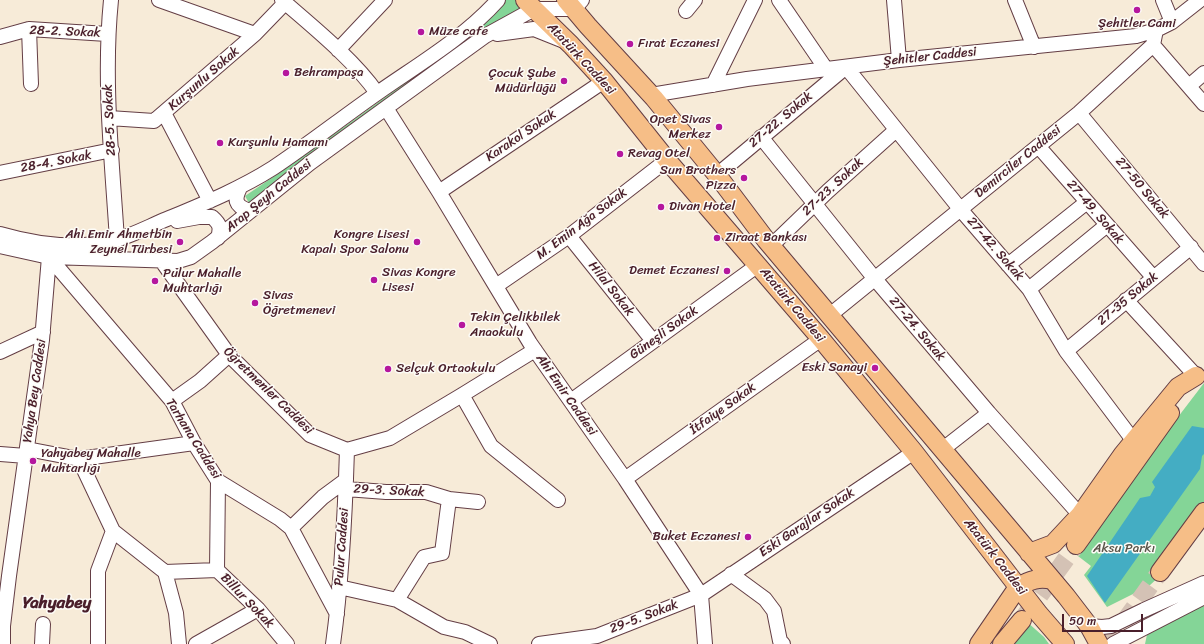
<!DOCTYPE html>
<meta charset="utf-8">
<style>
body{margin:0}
#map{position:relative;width:1204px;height:644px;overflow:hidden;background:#f7ebd8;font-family:Sriracha,sans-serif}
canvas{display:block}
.scale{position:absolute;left:1062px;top:614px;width:81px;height:18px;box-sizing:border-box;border:2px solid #4a1f2b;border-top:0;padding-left:5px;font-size:12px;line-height:14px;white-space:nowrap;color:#4a1f2b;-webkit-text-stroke:3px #fdfcf7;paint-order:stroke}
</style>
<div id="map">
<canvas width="1204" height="644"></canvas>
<div class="scale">50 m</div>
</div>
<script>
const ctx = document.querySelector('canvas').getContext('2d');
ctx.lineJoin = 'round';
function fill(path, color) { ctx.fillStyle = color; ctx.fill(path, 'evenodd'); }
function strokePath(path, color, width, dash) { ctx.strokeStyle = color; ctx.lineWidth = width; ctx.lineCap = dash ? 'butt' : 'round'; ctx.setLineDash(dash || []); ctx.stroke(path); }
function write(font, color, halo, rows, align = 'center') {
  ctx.font = font + ' Sriracha,sans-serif'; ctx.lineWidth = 3; ctx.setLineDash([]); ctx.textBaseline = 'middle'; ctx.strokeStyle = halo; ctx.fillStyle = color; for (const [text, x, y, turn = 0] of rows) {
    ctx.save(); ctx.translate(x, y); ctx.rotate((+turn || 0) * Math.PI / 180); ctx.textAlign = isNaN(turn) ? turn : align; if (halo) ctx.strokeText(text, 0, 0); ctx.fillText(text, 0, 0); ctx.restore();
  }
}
const green = new Path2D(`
 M505,0H517L528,9L488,29L340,132L249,203L245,196C293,164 340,130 387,96C428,66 470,37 505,0Z
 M1204,383V505L1162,574L1149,586L1107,607L1084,575L1091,566L1074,553Z
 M1204,604V644H1145L1148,630Z
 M1026,621L1044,637L1049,644H1007Z`);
const water = new Path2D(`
 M1192,426L1204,428V454L1202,456L1200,469L1105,603L1087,576L1140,498L1150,496L1155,487L1152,482Z`);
const majorTunnel = new Path2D(`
 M1024,617L1076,545
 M1108,644L1160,572`);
const minor = new Path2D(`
 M111,0C103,80 112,160 117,240
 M159,0L255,34
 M282,0C313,27 353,59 377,93
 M779,0L826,69
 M894,0L899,60
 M1015,0L1034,47
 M1163,0L1172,22
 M686,11L695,0
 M29,29L31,84
 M497,34L534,29L564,41
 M0,37L29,29L107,34
 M1153,45L1204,104
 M338,50L385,0
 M713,85L755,0
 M1189,86L1204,73
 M651,95L747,79L899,60L1136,36L1156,30L1172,22L1200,0
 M386,108L439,192L530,343L625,479L701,595L705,644
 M164,113L210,201
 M1079,113L1204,264
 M109,118L154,121L255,34L285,3
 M761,137L875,279L989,413L1080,515
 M1038,146L1153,277
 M0,173L112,150
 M717,175L846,67L961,210L1029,289L1066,351L1133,440
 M241,186C234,199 234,206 250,211
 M439,192L604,81
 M177,221L199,217H212C220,224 221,227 218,238
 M0,234C38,245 78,250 116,240C133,235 150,226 167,219C203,204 240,189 273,168C309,144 343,117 379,92C419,64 465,37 498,0
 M569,236L653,341
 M0,246L49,257L178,261L191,257L212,242L310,163L485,36L534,9H574L582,0
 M771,246L828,191L896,130
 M49,257L172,401L194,443L218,481L280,519L291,528L337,614
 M161,260L229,355L310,435L347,450L390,438L462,395L535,350
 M1008,265L1087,202
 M496,286L569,236L667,160
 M1029,289L1107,225
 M1126,300L1196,376
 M830,315L1079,113L1153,45L1156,30
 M1066,351L1191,247
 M0,352L43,332
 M462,395L491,446L558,500
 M172,401L200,381L229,355
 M571,401L758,265
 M27,449L79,459L194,443
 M943,449L989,413
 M0,454L26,456
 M79,459L113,531L165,572L176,613L179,644
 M625,479L821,339
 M218,481L217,570L258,609L287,644
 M346,489L386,492H426L449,499L478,502
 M291,528L323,497L346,480
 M165,572L217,570
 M731,574L765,599L774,611L780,641L783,644
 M339,587L397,600L444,627L465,632L490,644
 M397,600L424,557L442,553L449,499
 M1089,626L1102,627L1111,626L1144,610L1204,583
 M3,644V626L9,576L42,340L49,257
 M42,644L43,624
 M98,644V571L113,531
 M196,644L258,609
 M333,644C342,580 345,515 347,450
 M539,644L597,636L701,595L914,452
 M1113,644L1204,597`);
const major = new Path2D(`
 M525,0L571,45L604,81L667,160L821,339L914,452L1039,614L1065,644
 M566,0L588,26L654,98L717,175L766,240L1066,596L1089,626L1099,644
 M1076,545L1170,413
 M1029,553L1053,544L1080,515L1123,454L1178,387L1196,376
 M1160,572L1204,512
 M979,644L1018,587C1030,580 1039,577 1052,580
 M1002,644L1022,620`);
const markers = [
 [1137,10,4,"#b5179e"],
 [421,32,4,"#b5179e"],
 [630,44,4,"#b5179e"],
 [286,73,4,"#b5179e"],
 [564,81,4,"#b5179e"],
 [719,127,4,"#b5179e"],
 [220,143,4,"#b5179e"],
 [620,154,4,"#b5179e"],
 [744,178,4,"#b5179e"],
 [661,207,4,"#b5179e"],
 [717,238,4,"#b5179e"],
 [180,242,4,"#b5179e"],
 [417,242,4,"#b5179e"],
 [727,271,4,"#b5179e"],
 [374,280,4,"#b5179e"],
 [155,281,4,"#b5179e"],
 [255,303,4,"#b5179e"],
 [462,325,4,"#b5179e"],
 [875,368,4,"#b5179e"],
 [388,369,4,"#b5179e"],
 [33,461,4,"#b5179e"],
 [748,537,4,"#b5179e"]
];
const poiNames = [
 ["Şehitler Cami",1137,24,"center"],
 ["Müze cafe",429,32],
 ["Fırat Eczanesi",638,44],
 ["Behrampaşa",294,73],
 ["Çocuk Şube",556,74,"right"],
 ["Müdürlüğü",556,89,"right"],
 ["Opet Sivas",711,120,"right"],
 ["Merkez",711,135,"right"],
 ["Kurşunlu Hamamı",228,143],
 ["Revag Otel",628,154],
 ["Sun Brothers",736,171,"right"],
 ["Pizza",736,186,"right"],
 ["Divan Hotel",669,207],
 ["Ahi Emir Ahmetbin",172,235,"right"],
 ["Zeynel Türbesi",172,250,"right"],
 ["Kongre Lisesi",409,235,"right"],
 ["Kapalı Spor Salonu",409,250,"right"],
 ["Ziraat Bankası",725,238],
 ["Demet Eczanesi",719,271,"right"],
 ["Sivas Kongre",382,273],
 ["Lisesi",382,288],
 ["Pulur Mahalle",163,274],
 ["Muhtarlığı",163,289],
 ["Sivas",263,296],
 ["Öğretmenevi",263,311],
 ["Tekin Çelikbilek",470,318],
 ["Anaokulu",470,333],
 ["Eski Sanayi",867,368,"right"],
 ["Selçuk Ortaokulu",396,369],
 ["Yahyabey Mahalle",41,454],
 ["Muhtarlığı",41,469],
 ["Buket Eczanesi",740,537,"right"]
];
const streetNames = [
 ["28-2. Sokak",65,32,2],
 ["Şehitler Caddesi",930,57,-6],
 ["Atatürk Caddesi",581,59,47],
 ["Kurşunlu Sokak",204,79,-41],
 ["28-5. Sokak",110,120,-93],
 ["27-22. Sokak",781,120,-40],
 ["Karakol Sokak",521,136,-34],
 ["28-4. Sokak",56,162,-11],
 ["Demirciler Caddesi",1018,162,-39],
 ["27-23. Sokak",833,187,-43],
 ["27-50 Sokak",1142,188,50],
 ["Arap Şeyh Caddesi",269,196,-39],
 ["27-49. Sokak",1095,212,49],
 ["M. Emin Ağa Sokak",582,224,-37],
 ["27-42. Sokak",995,249,49],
 ["Hilal Sokak",611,289,52],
 ["27-35 Sokak",1128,299,-40],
 ["Atatürk Caddesi",792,305,50],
 ["27-24. Sokak",917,329,50],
 ["Güneşli Sokak",664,333,-36],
 ["Yahya Bey Caddesi",35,391,-82],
 ["Öğretmenler Caddesi",268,391,44],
 ["Ahi Emir Caddesi",566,395,55],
 ["İtfaiye Sokak",723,409,-36],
 ["Tarhana Caddesi",193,439,58],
 ["29-3. Sokak",389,491,3],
 ["Eski Garajlar Sokak",807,523,-34],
 ["Pulur Caddesi",342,547,-86],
 ["Atatürk Caddesi",995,557,52],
 ["Billur Sokak",247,601,46],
 ["29-5. Sokak",644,617,-21]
];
const parkNames = [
 ["Aksu Parkı",1124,549]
];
const districtNames = [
 ["Yahyabey",57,604]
];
fill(green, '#84d597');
fill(water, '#44adc3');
strokePath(majorTunnel, '#d4c2b5', 18, [18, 9]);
strokePath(minor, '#643e45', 16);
strokePath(major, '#643e45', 20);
strokePath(minor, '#fff', 14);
strokePath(major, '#f6be87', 18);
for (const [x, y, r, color] of markers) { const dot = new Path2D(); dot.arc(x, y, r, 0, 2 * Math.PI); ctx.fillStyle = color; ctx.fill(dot); strokePath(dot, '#fdfcf7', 1.5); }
write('13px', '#4a1f2b', '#fdfcf7', poiNames, 'left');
write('13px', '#4a1f2b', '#fdfcf7', streetNames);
write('13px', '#5b564b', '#fdfcf7', parkNames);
write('bold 17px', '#4a1f2b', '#fdfcf7', districtNames);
</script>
